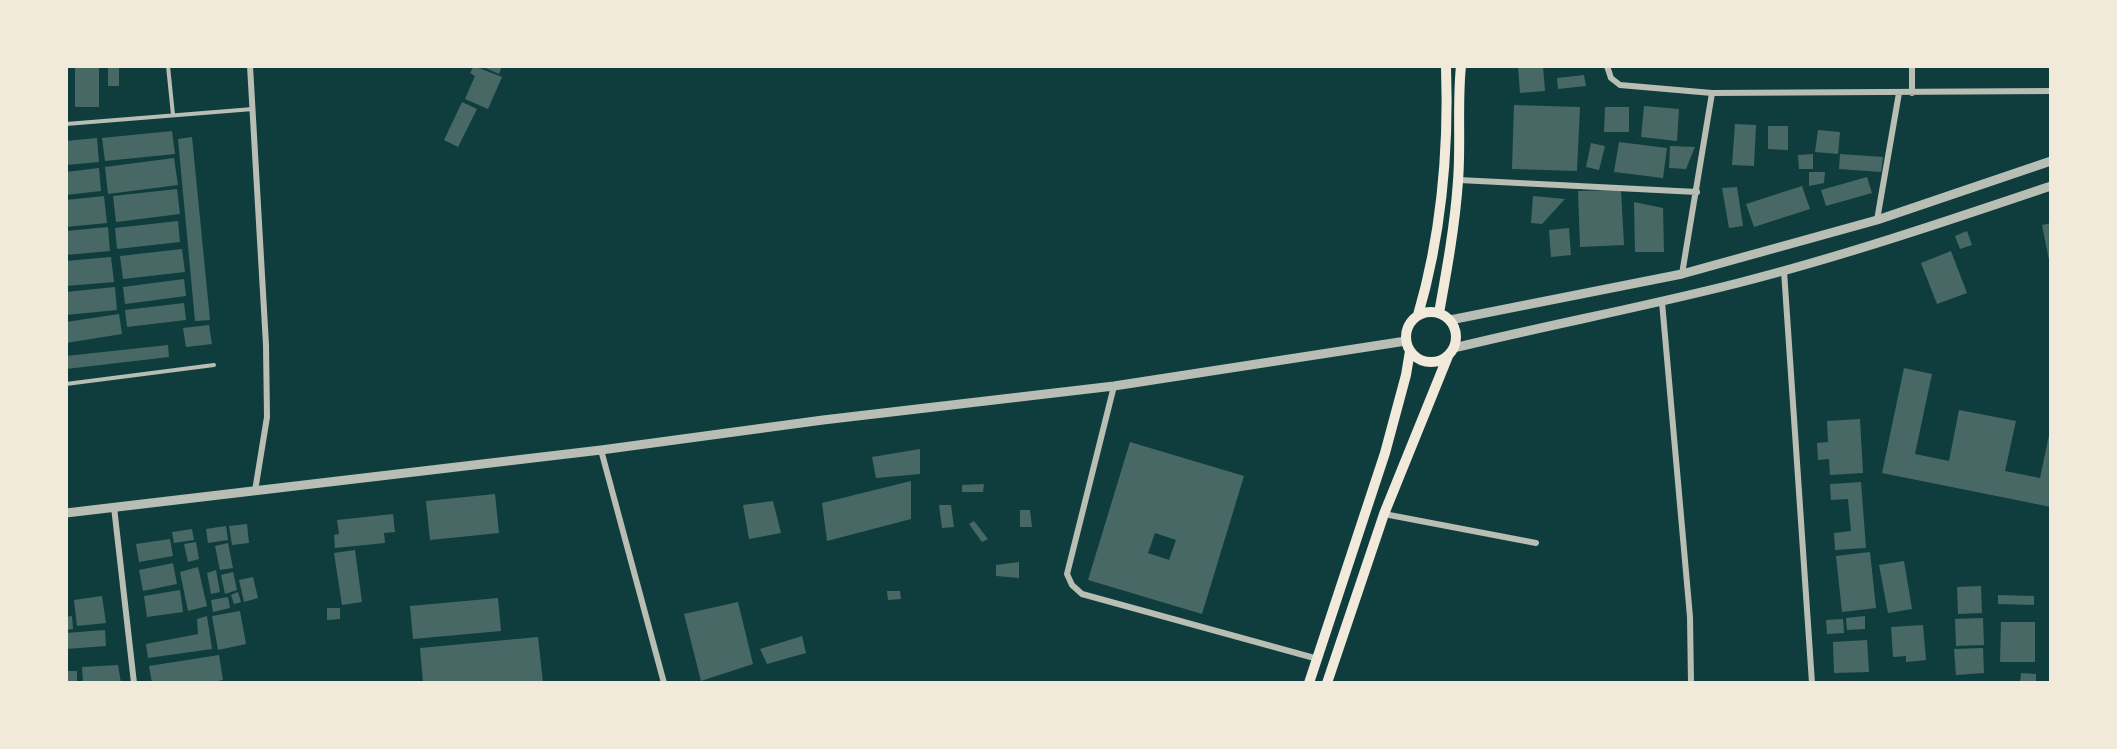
<!DOCTYPE html>
<style>
body{margin:0}
#map{position:relative;width:2117px;height:749px;overflow:hidden;background:#0f3d3e;font-family:Inter,sans-serif}
canvas{display:block}
.frame{position:absolute;inset:0;border:68px solid #f1e9da;pointer-events:none}
</style>
<div id="map">
<canvas width="2117" height="749"></canvas>
<div class="frame"></div>
</div>
<script>
const ctx = document.querySelector('canvas').getContext('2d');
ctx.lineJoin = 'round';
function fill(path, color) { ctx.fillStyle = color; ctx.fill(path, 'evenodd'); }
function strokePath(path, color, width, dash) { ctx.strokeStyle = color; ctx.lineWidth = width; ctx.lineCap = dash ? 'butt' : 'round'; ctx.setLineDash(dash || []); ctx.stroke(path); }
const building = new Path2D(`
 M75,66H99V107H75Z
 M108,66H119V86H108Z
 M474,66L502,77L488,109L465,99L475,76L470,73Z
 M481,66H502L499,74Z
 M1518,66H1543L1545,91L1520,93Z
 M1584,75L1586,86L1558,89L1557,78Z
 M462,102L477,109L458,147L444,140Z
 M1514,105L1580,107L1577,171L1512,169Z
 M1644,106L1679,109L1677,141L1641,137Z
 M1605,107H1629V132H1604Z
 M1735,124L1756,125L1754,166L1732,165Z
 M1768,126H1788V150L1768,149Z
 M1818,130L1840,132L1838,154L1815,152Z
 M172,131L175,154L105,161L102,138Z
 M192,137L210,320L195,321L178,139Z
 M97,138L99,162L66,165V141Z
 M1619,142L1667,148L1663,178L1614,172Z
 M1591,143L1605,146L1599,170L1586,167Z
 M1670,146L1695,147L1686,169L1669,168Z
 M1813,154V169H1799L1798,155Z
 M1840,154L1883,157L1881,172L1839,169Z
 M174,158L178,185L108,194L105,167Z
 M99,168L101,191L66,195V172Z
 M1809,172H1825L1824,183L1809,186Z
 M1867,177L1872,193L1826,206L1821,190Z
 M1802,186L1810,209L1754,227L1746,204Z
 M1737,187L1743,226L1729,228L1722,188Z
 M177,189L180,214L116,222L113,196Z
 M1621,190L1624,245L1580,247L1578,191Z
 M104,196L107,223L66,227V200Z
 M1533,196L1565,199L1542,224L1531,223Z
 M1634,202L1663,208L1664,252H1635Z
 M178,221L180,242L117,249L115,228Z
 M2051,223V265H2050L2042,225Z
 M108,227L110,251L66,255V231Z
 M1569,228L1571,255L1551,257L1549,230Z
 M1967,231L1972,245L1960,249L1955,236Z
 M182,249L185,272L123,279L120,256Z
 M1951,251L1967,293L1937,304L1921,263Z
 M111,257L114,282L66,286V261Z
 M184,279L186,296L125,304L123,287Z
 M115,287L117,310L66,315V292Z
 M184,303L186,320L127,327L125,310Z
 M119,314L122,334L66,343V322Z
 M209,325L212,344L186,347L183,328Z
 M168,345L169,357L66,369V356Z
 M1904,368L1932,374L1915,454L1949,461L1959,410L2016,421L2005,471L2040,478L2049,435H2051V507L1882,473Z
 M1860,419L1863,473L1830,475L1829,459L1818,460L1817,443L1828,442L1827,421Z
 M1130,442L1244,476L1202,614L1088,580ZM1155,533L1176,540L1169,560L1148,553Z
 M920,449V474L876,478L872,457Z
 M911,481V519L827,541L822,503Z
 M1861,482L1866,548L1835,550L1834,533L1851,531L1848,499L1831,500L1830,484Z
 M984,484L983,492H962V485Z
 M495,494L499,533L430,540L426,501Z
 M773,501L781,533L749,539L743,505Z
 M939,505H951L954,527L942,528Z
 M1020,510H1030L1032,527H1020Z
 M393,514L395,532L384,533L385,543L335,548L334,535L339,534L337,520Z
 M974,521L988,539L982,542L969,524Z
 M247,524L249,543L232,545L229,526Z
 M226,526L228,540L208,543L206,529Z
 M192,529L194,540L174,543L172,532Z
 M170,539L173,556L139,562L136,544Z
 M196,542L199,559L188,562L184,544Z
 M228,543L233,568L220,570L215,546Z
 M355,550L362,602L342,605L334,553Z
 M1870,552L1876,608L1842,612L1836,556Z
 M1904,561L1912,609L1888,613L1879,565Z
 M1019,562V578L996,576V565Z
 M173,563L177,584L143,591L139,570Z
 M198,567L207,606L188,611L180,572Z
 M216,570L220,592L211,594L207,573Z
 M233,572L237,590L225,594L221,575Z
 M253,577L258,598L244,602L239,580Z
 M1981,586L1982,613L1958,614L1957,587Z
 M180,590L183,612L147,617L144,596Z
 M887,591H900L901,599L888,600Z
 M238,592L241,602L234,604L231,595Z
 M1998,595L2034,596V605L1998,604Z
 M102,596L106,623L77,626L74,600Z
 M228,597L230,608L213,612L211,600Z
 M498,598L501,631L413,639L410,606Z
 M738,602L753,664L701,681L684,614Z
 M327,608H340V619L327,620Z
 M240,611L246,644L218,650L212,616Z
 M72,616L73,629L66,630V617Z
 M207,616L212,649L148,658L146,644L198,634L197,619Z
 M1865,616V629L1847,630L1846,618Z
 M1983,618L1984,645L1956,646L1955,619Z
 M1843,619L1844,633L1827,634L1826,620Z
 M2001,622H2035V662H2000Z
 M1923,625L1926,660L1906,662V656L1893,657L1891,627Z
 M105,630L106,646L66,649V633Z
 M802,636L806,653L767,664L760,649Z
 M538,637L543,683H423L420,648Z
 M1867,640L1869,672L1834,673L1833,642Z
 M1983,648L1984,673L1956,675L1954,649Z
 M219,655L223,680L207,683H152L149,666Z
 M118,665L121,683H83L82,667Z
 M66,671H77V683H66Z
 M2021,673L2036,674V683H2020Z`);
const service = new Path2D(`
 M168,66L173,115
 M66,124L253,109
 M66,384L214,365`);
const minor = new Path2D(`
 M250,66L266,345L267,417L255,491
 M1607,66L1611,78L1620,85L1712,93L2051,91
 M1912,66V93
 M1459,180L1697,192
 M1877,220L1899,93
 M1784,271L1812,683
 M1682,274L1712,93
 M1662,302L1690,617L1691,683
 M1114,386L1067,574L1072,585L1082,594L1318,659
 M601,450L664,683
 M114,507L134,683
 M1384,514L1536,543`);
const tertiary = new Path2D(`
 M1450,320L1682,274L1877,220L2051,161
 M1454,348C1548,325 1644,307 1738,283C1844,256 1947,221 2051,186
 M66,513L601,450L823,420L1114,386L1406,341`);
const secondary = new Path2D(`
 M1406 337a25 25 0 1 1 50 0a25 25 0 1 1-50 0Z
 M1439,313C1447,269 1455,225 1458,181C1461,143 1457,104 1461,66
 M1418,315C1442,233 1449,151 1446,66
 M1309,683L1385,453L1406,375L1410,351
 M1327,683L1384,514L1448,356`);
fill(building, '#486865');
strokePath(service, '#b8beb3', 4);
strokePath(minor, '#b8beb3', 6);
strokePath(tertiary, '#b8beb3', 9);
strokePath(secondary, '#f1e9da', 10);
</script>
